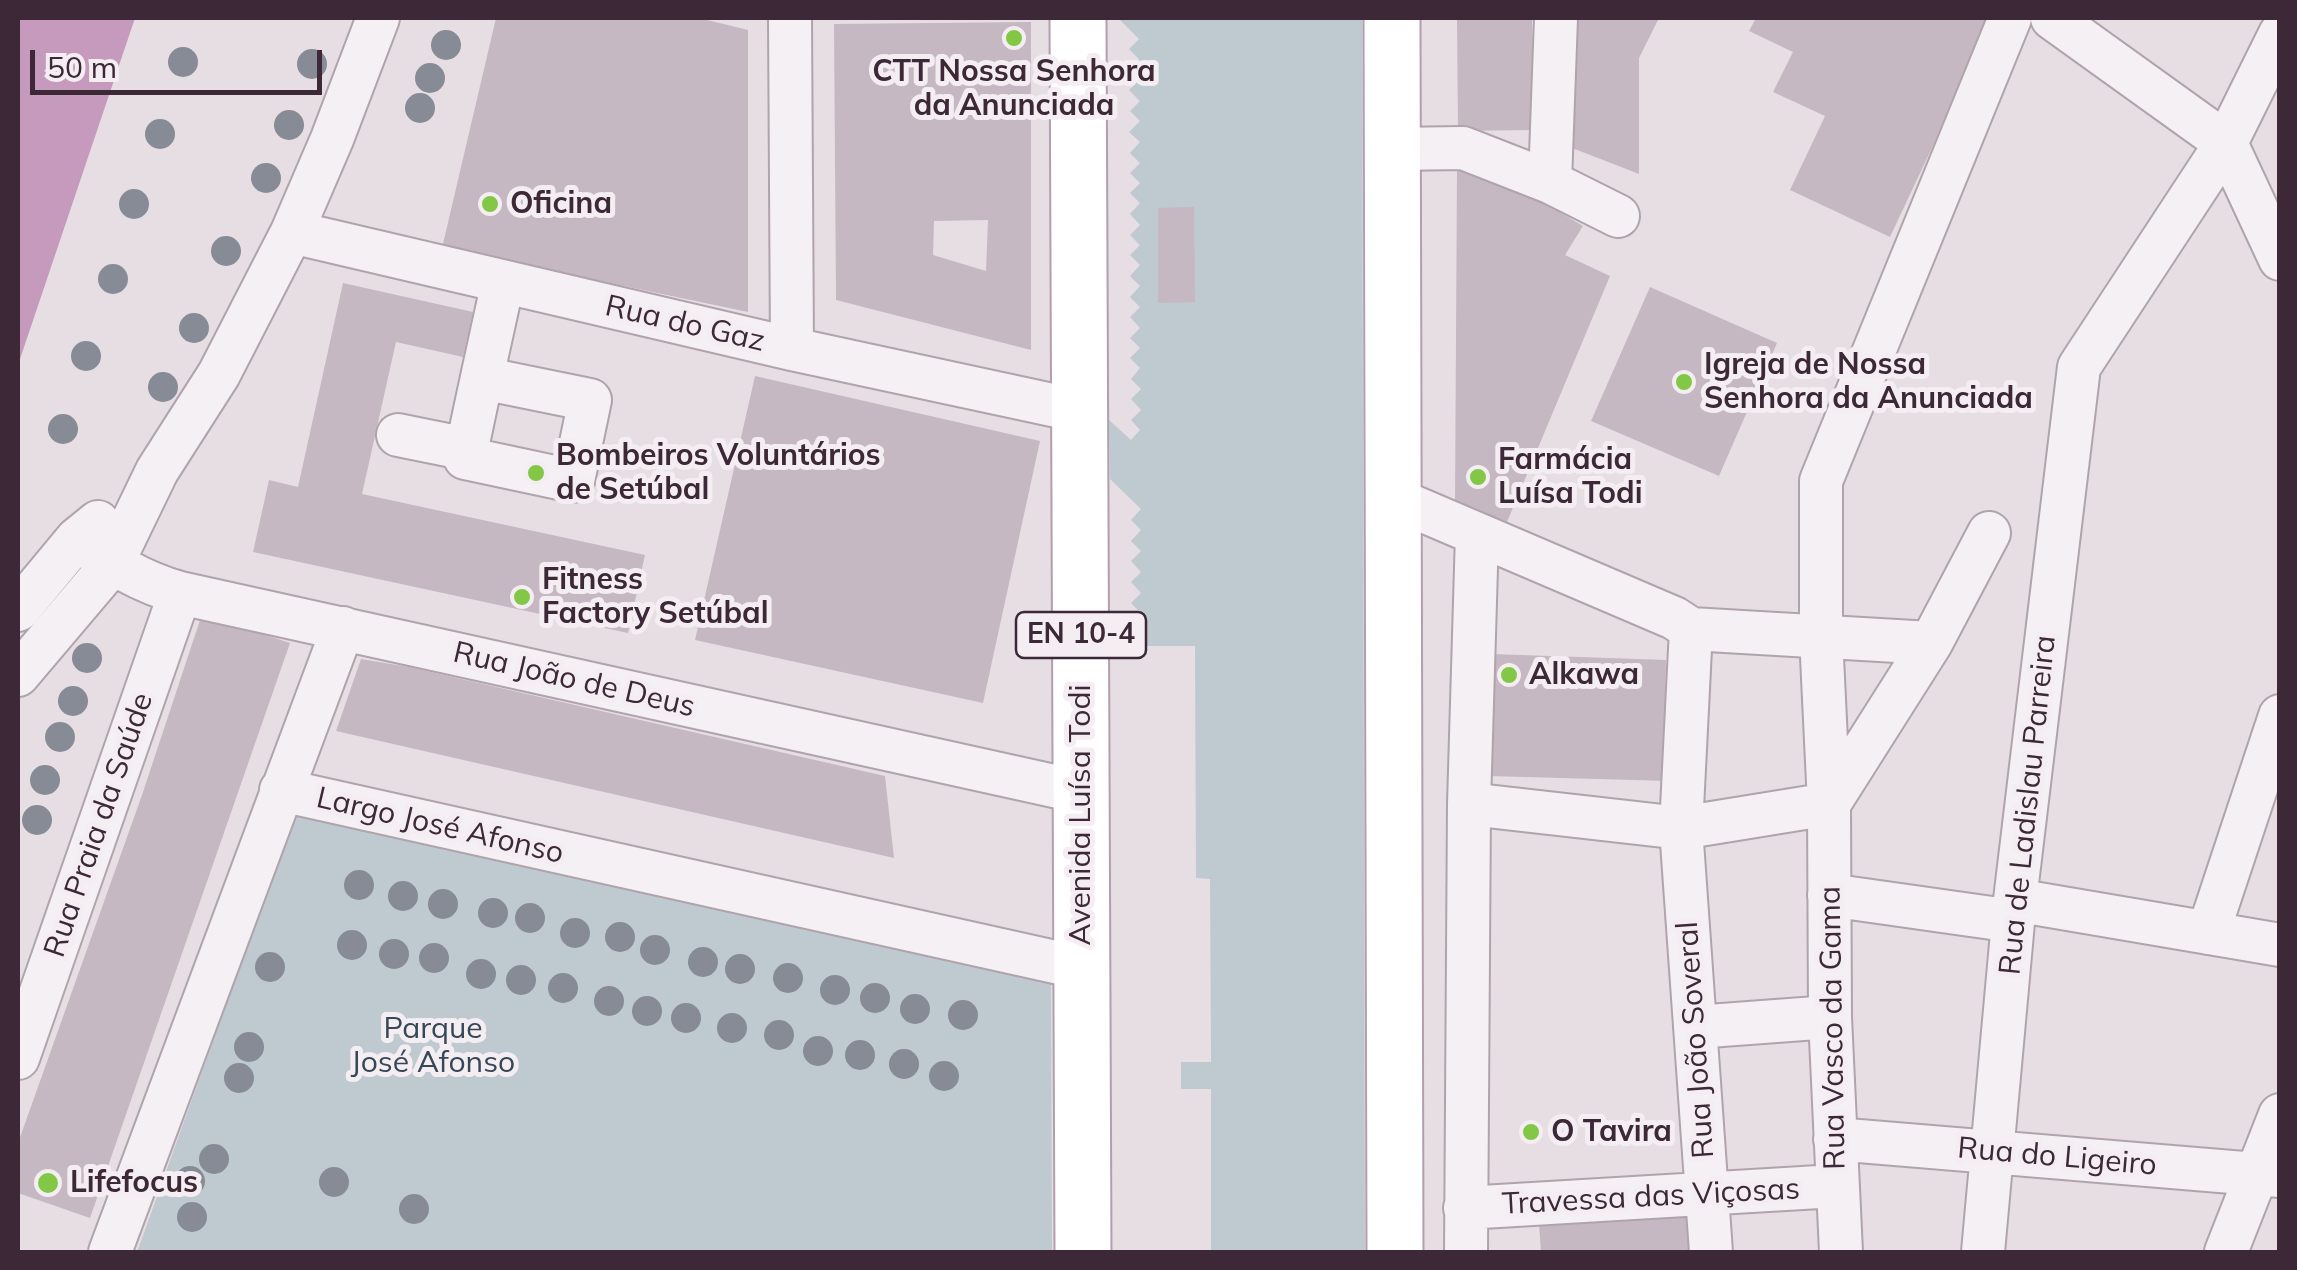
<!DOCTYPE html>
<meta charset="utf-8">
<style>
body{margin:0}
#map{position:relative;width:2297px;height:1270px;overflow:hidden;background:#e7dee4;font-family:Mulish,sans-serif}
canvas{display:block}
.frame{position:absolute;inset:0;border:20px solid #3c2836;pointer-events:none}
.scale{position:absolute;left:30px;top:50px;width:292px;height:45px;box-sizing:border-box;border:5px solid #3c2836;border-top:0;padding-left:12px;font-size:30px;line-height:35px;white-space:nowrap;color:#3c2836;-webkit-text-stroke:8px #f4edf2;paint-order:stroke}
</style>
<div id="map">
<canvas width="2297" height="1270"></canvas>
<div class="frame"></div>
<div class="scale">50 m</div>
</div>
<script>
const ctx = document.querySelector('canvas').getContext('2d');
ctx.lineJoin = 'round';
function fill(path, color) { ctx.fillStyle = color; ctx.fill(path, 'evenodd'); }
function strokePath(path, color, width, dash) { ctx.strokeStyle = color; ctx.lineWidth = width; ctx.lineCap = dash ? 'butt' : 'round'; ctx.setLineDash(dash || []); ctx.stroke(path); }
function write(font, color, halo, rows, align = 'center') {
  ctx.font = font + ' Mulish,sans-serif'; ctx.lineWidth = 10; ctx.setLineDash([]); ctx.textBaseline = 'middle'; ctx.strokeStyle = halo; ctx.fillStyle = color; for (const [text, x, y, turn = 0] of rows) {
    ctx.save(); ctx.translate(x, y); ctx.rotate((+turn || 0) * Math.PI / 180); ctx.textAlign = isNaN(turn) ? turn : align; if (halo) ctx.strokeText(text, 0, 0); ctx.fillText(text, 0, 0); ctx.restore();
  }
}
const green = new Path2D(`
 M1118,18H1362L1365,1252H1211V1089H1181V1062H1211L1210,879L1196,878L1195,646H1138L1116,659L1110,657V623L1131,643L1141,634L1131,623L1141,613L1131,603L1141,593L1131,582L1141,572L1131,561L1141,551L1131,541L1141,530L1131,520L1141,509L1110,479L1109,420L1131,440L1140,430L1131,420L1141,410L1131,399L1141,389L1131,379L1140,368L1130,358L1140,348L1130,338L1140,328L1130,317L1140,307L1130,297L1140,286L1130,276L1140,265L1130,255L1140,245L1130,235L1140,225L1130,214L1140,203L1130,193L1140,183L1130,173L1140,163L1130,153L1140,142L1129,132L1140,121L1130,111L1140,101L1129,90L1139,80L1129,70L1139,59L1129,49L1139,39Z
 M298,805L1051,978L1052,1252H137Z`);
const water = new Path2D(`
 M18,18H135L18,365Z`);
const building = new Path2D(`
 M496,18H699L748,30V312L442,248Z
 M1457,18H1532L1534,130L1458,131Z
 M1568,18H1659L1639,58V174L1567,146Z
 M1756,18H1993L1890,237L1790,190L1825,116L1773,92L1793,52L1749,31Z
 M1031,22V350L836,300L834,24ZM988,220L986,271L933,255L934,221Z
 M1457,169L1548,205L1583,226L1565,255L1610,276L1507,522L1455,501Z
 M1194,207L1195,302L1158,303V208Z
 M343,283L473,312L463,357L396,342L362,494L645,555L628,633L253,552L269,480L298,487Z
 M1650,287L1777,343L1719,476L1591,421Z
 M755,376L1040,441L983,703L695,640Z
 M202,614L290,643L90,1218L18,1193V1143L142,795Z
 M1492,654L1666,660L1665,704L1672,705L1670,781L1488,776Z
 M361,659L409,667L885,776L894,858L336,731Z
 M1704,1198L1706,1252H1541L1538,1210Z`);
const minor = new Path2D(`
 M790,18L792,349
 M2052,18L2226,143L2280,259
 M1392,149L1463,148L1550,182L1618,216
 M1550,182L1556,18
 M292,232L792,349L1080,411
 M482,378L590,400L573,481L465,458C477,399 490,341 503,282
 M398,435L467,449
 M1393,498L1674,618L1691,629L1681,828L1711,1252
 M77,539C110,563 141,582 180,593L1081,792
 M18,610L77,539L98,522
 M1691,629L1931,643
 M18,675L112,564L157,471L219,374L292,232L332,139L378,18
 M281,790L1082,968
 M1469,804L1681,828L1829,804L1931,643L1989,533
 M1829,895L2013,921
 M2015,900L2280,945
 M2208,933L2280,716
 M1695,1027L1830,1017
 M18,1058L180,593
 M1835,1139L2280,1176
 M1465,1208L1836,1186
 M110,1252L343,628
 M1466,1252L1469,804L1477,534
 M1841,1252L1830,1017L1829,804L1821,636V481L2010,18
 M1983,1252L2015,900L2079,367L2226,143L2280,34
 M2226,1252L2280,1115`);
const major = new Path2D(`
 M1078,18L1083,1252
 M1392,18L1395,1252`);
const trees = [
 [446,45],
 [183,62],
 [312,64],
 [430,78],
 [420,108],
 [289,125],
 [160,134],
 [266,178],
 [134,204],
 [226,251],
 [113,279],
 [194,328],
 [86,356],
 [163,387],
 [63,429],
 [87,658],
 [73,701],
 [60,737],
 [45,780],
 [37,820],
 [359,885],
 [403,896],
 [443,904],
 [493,913],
 [530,918],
 [575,933],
 [620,937],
 [352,945],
 [655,950],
 [394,954],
 [434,958],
 [703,962],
 [270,967],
 [740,969],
 [481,974],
 [788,978],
 [521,980],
 [563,988],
 [835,990],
 [875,998],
 [609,1001],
 [915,1009],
 [647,1011],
 [963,1015],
 [686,1018],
 [732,1028],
 [779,1035],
 [249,1047],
 [818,1051],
 [860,1055],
 [904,1064],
 [944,1076],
 [239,1078],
 [214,1159],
 [190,1181],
 [334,1182],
 [414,1209],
 [192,1217]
];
const markers = [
 [1014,38,10,"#83c747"],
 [490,204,10,"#83c747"],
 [1684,382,10,"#83c747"],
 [536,473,10,"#83c747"],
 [1478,477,10,"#83c747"],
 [522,597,10,"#83c747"],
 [1509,675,10,"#83c747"],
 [1531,1132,10,"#83c747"],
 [48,1183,12,"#83c747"]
];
const shields = [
 [1081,635,130]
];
const shieldNames = [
 ["EN 10-4",1081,635]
];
const poiNames = [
 ["CTT Nossa Senhora",1014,72,"center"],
 ["da Anunciada",1014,106,"center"],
 ["Oficina",510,204],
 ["Igreja de Nossa",1704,365],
 ["Senhora da Anunciada",1704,399],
 ["Bombeiros Voluntários",556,456],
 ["de Setúbal",556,490],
 ["Farmácia",1498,460],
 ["Luísa Todi",1498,494],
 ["Fitness",542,580],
 ["Factory Setúbal",542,614],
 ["Alkawa",1529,675],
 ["O Tavira",1551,1132],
 ["Lifefocus",70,1183]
];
const streetNames = [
 ["Rua do Gaz",685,324,13],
 ["Rua João de Deus",574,680,13],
 ["Rua de Ladislau Parreira",2028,805,-84],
 ["Avenida Luísa Todi",1081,815,-90],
 ["Rua Praia da Saúde",99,825,-71],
 ["Largo José Afonso",440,826,13],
 ["Rua Vasco da Gama",1833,1028,-91],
 ["Rua João Soveral",1696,1040,-94],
 ["Rua do Ligeiro",2057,1157,5],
 ["Travessa das Viçosas",1651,1197,-3]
];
const parkNames = [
 ["Parque",433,1029],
 ["José Afonso",433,1063]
];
fill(green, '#bfc9d0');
fill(water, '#c59abd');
fill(building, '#c6b8c2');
strokePath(minor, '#b0a4ac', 46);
strokePath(major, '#b29eac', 59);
strokePath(minor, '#f5f0f3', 42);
strokePath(major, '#fff', 55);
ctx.fillStyle = '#868b96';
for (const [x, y] of trees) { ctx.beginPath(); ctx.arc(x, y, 15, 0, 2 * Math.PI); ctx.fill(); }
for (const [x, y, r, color] of markers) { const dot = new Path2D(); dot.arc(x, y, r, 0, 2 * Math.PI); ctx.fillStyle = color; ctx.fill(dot); strokePath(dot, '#f4edf2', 4); }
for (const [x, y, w] of shields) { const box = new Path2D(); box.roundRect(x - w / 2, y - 23, w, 46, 8); ctx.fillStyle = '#f4edf2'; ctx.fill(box); strokePath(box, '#3c2836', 2.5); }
write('bold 28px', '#3c2836', null, shieldNames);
write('bold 30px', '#3c2836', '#f4edf2', poiNames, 'left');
write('30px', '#3c2836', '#f4edf2', streetNames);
write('30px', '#364757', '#f4edf2', parkNames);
</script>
